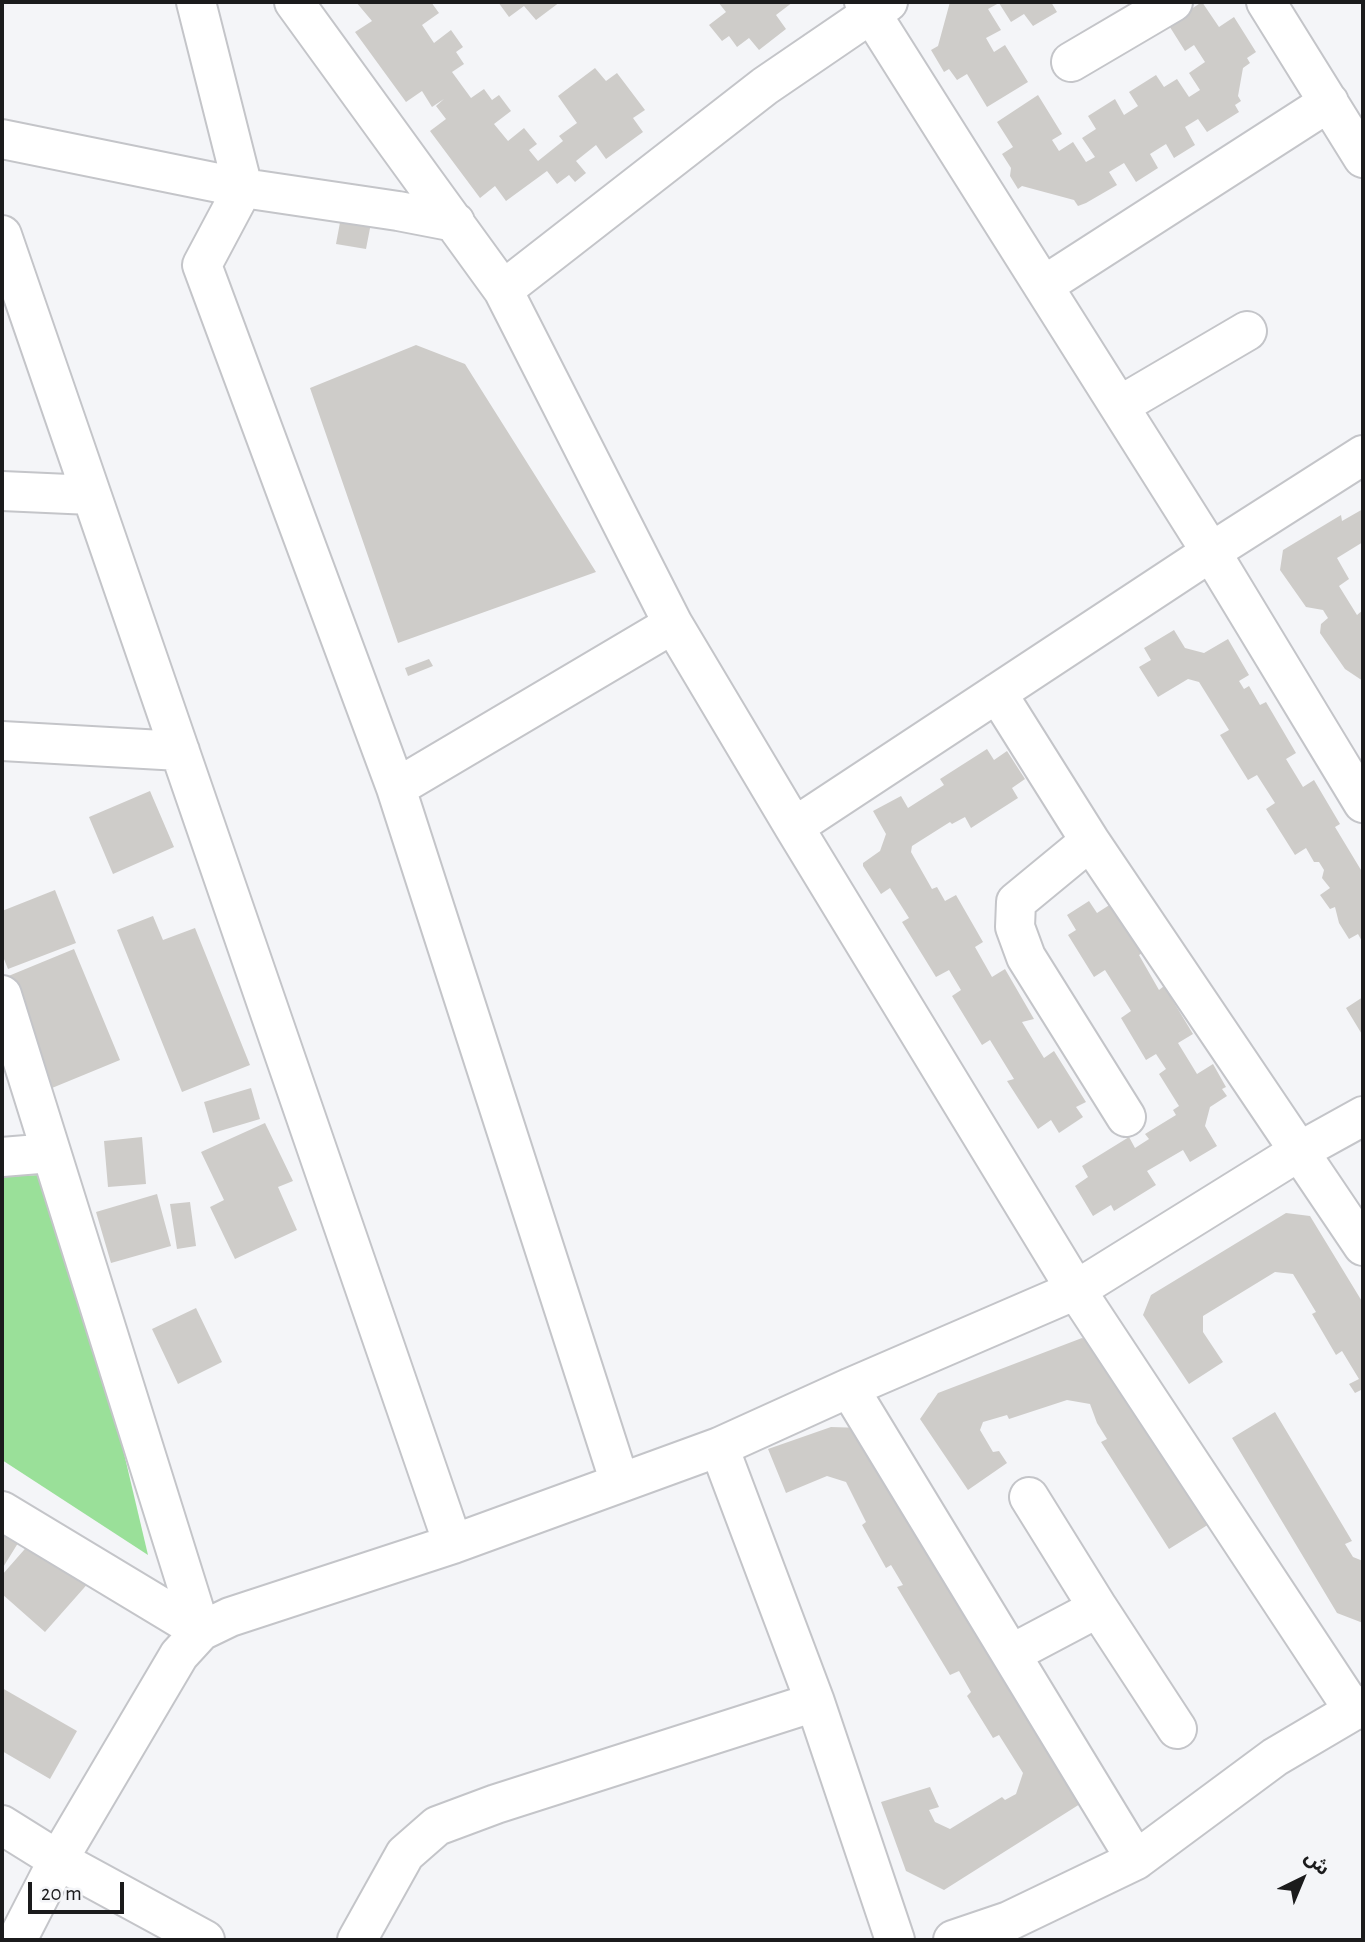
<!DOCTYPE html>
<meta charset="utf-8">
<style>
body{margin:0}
#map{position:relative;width:1365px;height:1942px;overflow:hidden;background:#f4f5f8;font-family:"Alegreya Sans","Noto Sans Arabic",sans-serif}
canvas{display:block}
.frame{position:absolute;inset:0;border:4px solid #1b1b1c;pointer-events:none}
.north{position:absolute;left:1267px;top:1844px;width:70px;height:70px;-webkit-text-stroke:5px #f4f5f8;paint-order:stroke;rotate:43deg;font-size:19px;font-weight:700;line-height:28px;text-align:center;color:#1b1b1c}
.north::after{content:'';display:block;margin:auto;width:24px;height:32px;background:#1b1b1c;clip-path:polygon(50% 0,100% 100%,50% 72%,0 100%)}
.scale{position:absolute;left:28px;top:1882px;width:96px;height:32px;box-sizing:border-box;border:4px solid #1b1b1c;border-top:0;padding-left:9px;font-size:21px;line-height:24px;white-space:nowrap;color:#1b1b1c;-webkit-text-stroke:5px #f4f5f8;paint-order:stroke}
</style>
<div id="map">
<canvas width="1365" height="1942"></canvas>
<div class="frame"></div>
<div class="north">ش</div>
<div class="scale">20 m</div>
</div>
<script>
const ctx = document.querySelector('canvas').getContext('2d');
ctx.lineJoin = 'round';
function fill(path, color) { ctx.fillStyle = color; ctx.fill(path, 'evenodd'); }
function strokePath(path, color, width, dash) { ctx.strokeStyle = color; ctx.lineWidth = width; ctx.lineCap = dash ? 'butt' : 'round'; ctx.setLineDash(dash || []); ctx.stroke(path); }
const green = new Path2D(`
 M58,1174L148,1555L2,1460V1177Z`);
const building = new Path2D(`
 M356,2H431L439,13L422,25L434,43L451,30L463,47L456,52L464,64L452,72L471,98L484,89L492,100L499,95L511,111L494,124L508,141L524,128L537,144L529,150L538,161L563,141L559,136L577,123L558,96L595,68L606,81L617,73L645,110L633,118L643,132L606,159L596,145L576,161L586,173L575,182L569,175L557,184L547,171L506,201L495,186L480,198L430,131L446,119L436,106L444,99L432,107L422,91L406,102L355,32L372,21Z
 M498,2H560L536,20L524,6L509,17Z
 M718,2H793L776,15L786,29L759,50L749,38L737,47L729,36L722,41L709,25L726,12Z
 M950,2H1051L1057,12L1033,26L1024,14L1011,22L999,3L988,9L1001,30L986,38L994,52L1005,45L1028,82L987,107L967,74L957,80L949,69L944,72L931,50L938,46Z
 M1202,2L1219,27L1234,17L1256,52L1247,58L1250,63L1243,68L1238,96L1241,101L1235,105L1239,112L1207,132L1198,119L1185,127L1195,145L1174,158L1166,144L1150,154L1158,168L1136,182L1124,163L1109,172L1117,185L1086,203L1078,206L1074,200L1022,186L1018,189L1010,176L1011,168L1002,154L1013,147L997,122L1038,95L1062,134L1052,140L1059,151L1073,142L1086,162L1095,157L1082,138L1096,129L1088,116L1115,99L1124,115L1138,106L1129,92L1156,75L1164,87L1177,79L1189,97L1200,90L1189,73L1205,62L1194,45L1185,51L1168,24Z
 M341,217L371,223L366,249L336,244Z
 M416,345L465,364L596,572L398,643L310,388Z
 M1363,509V542L1337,558L1349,579L1339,586L1357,615L1363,610V681L1345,669L1320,633L1321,624L1328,618L1323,610L1306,607L1280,570L1283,550L1341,515L1342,521Z
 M1174,630L1185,648L1204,653L1228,639L1249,675L1239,681L1244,689L1249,686L1260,705L1266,702L1296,753L1286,759L1303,787L1314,780L1340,824L1335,827L1361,870L1363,869V943L1358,934L1349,939L1339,923L1335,907L1330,909L1320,895L1330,888L1322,878L1324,870L1319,862H1314L1306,848L1295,855L1266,809L1275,803L1257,775L1248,780L1220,735L1229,730L1199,682L1188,679L1158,697L1139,667L1151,660L1144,648Z
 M429,659L433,666L408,676L405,668Z
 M987,749L994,760L1007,751L1025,779L1012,788L1018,798L971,828L965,817L952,824L950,822L912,846L911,852L932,889L937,887L945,901L956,895L983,942L975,947L992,977L1005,969L1034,1019L1022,1022L1044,1058L1054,1051L1086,1102L1076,1107L1083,1117L1059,1133L1051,1120L1038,1129L1007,1081L1014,1079L990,1040L982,1045L952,996L961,990L949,970L936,977L902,922L909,918L890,888L881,894L863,866V863L880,851L886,834L873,811L901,796L908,808L944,785L940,779Z
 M150,791L174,847L113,874L89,817Z
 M55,890L76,943L8,969L2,954V911Z
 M1089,901L1097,913L1114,902L1144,952L1139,955L1159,990L1164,986L1193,1034L1178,1043L1197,1074L1213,1064L1226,1087L1222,1089L1227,1096L1210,1107L1205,1126L1217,1146L1190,1162L1183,1150L1147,1171L1156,1185L1114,1211L1111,1205L1093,1216L1075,1186L1088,1177L1082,1166L1129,1137L1135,1148L1149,1139L1145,1134L1176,1115L1173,1110L1179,1106L1159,1074L1166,1069L1156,1054L1146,1060L1121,1018L1131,1011L1105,970L1094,977L1068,935L1076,930L1067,915Z
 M153,916L163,940L195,928L250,1065L182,1092L117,930Z
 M74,949L120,1060L52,1088L6,977Z
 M1363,997V1036L1346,1008Z
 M251,1088L260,1119L213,1133L204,1102Z
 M265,1123L293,1181L278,1187L297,1230L235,1259L210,1207L224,1200L201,1152Z
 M142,1137L146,1184L108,1187L104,1141Z
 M157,1194L171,1246L111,1263L96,1212Z
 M190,1202L196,1246L177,1249L170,1204Z
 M1286,1213L1310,1216L1363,1303V1393L1361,1390L1355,1393L1349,1384L1359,1379L1342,1351L1336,1355L1312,1314L1316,1312L1293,1274L1275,1272L1203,1316V1332L1223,1362L1189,1384L1143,1315L1151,1295Z
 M196,1308L222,1362L178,1384L152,1329Z
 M1082,1338L1108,1346L1214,1521L1169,1549L1101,1442L1107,1439L1097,1423L1090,1404L1067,1400L1009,1419L1007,1415L983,1422L980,1430L993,1452L999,1451L1007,1463L968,1490L920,1419L938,1393Z
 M1275,1412L1352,1541L1345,1544L1353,1557L1363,1561V1623L1337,1613L1232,1438Z
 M831,1427L863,1428L1080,1804L944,1890L906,1871L881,1802L930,1787L939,1807L929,1810L935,1822L950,1829L1002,1797L1005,1800L1016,1794L1023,1773L999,1735L993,1738L967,1696L971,1692L959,1671L950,1675L897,1587L903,1585L891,1565L886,1568L862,1525L866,1522L846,1482L827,1476L786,1493L768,1449Z
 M2,1522L23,1535L2,1569Z
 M38,1534L91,1580L45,1632L2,1594V1575Z
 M2,1688L77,1731L50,1779L2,1751Z`);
const minor = new Path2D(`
 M196,2L243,188L202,265L396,788L620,1483
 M294,2L503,290L673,624L794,827L1076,1290L1354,1711
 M864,2L1211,552L1363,803
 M1266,2L1363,158
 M1071,62L1173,2
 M2,139L243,188L398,211L455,222
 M2,235L453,1544
 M1043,286L1329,102
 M503,290L765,86L888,2
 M1119,406L1247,331
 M2,491L91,495
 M997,693L1090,841L1363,1246
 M2,741L180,751
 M396,788L673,624
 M794,827L1211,552L1363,455
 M1090,841L1016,902L1015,927L1026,957L1126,1117
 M2,995L201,1631
 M2,1157L51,1153
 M849,1388L1136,1860
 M719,1447L815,1702L895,1940
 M2,1511L201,1631
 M1098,1608L1177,1729
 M1011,1654L1098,1608L1029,1497
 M2,1825L58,1860L205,1940
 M17,1940L58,1860L179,1655L201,1631L230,1617L453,1544L719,1447L849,1388L1076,1290L1298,1152L1363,1116
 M357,1940L405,1854L437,1826L496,1804L815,1702
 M953,1940L1009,1921L1136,1860L1275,1757L1363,1705`);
fill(green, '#9ae099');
fill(building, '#ceccc9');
strokePath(minor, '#c4c5c9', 42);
strokePath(minor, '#fff', 38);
</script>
